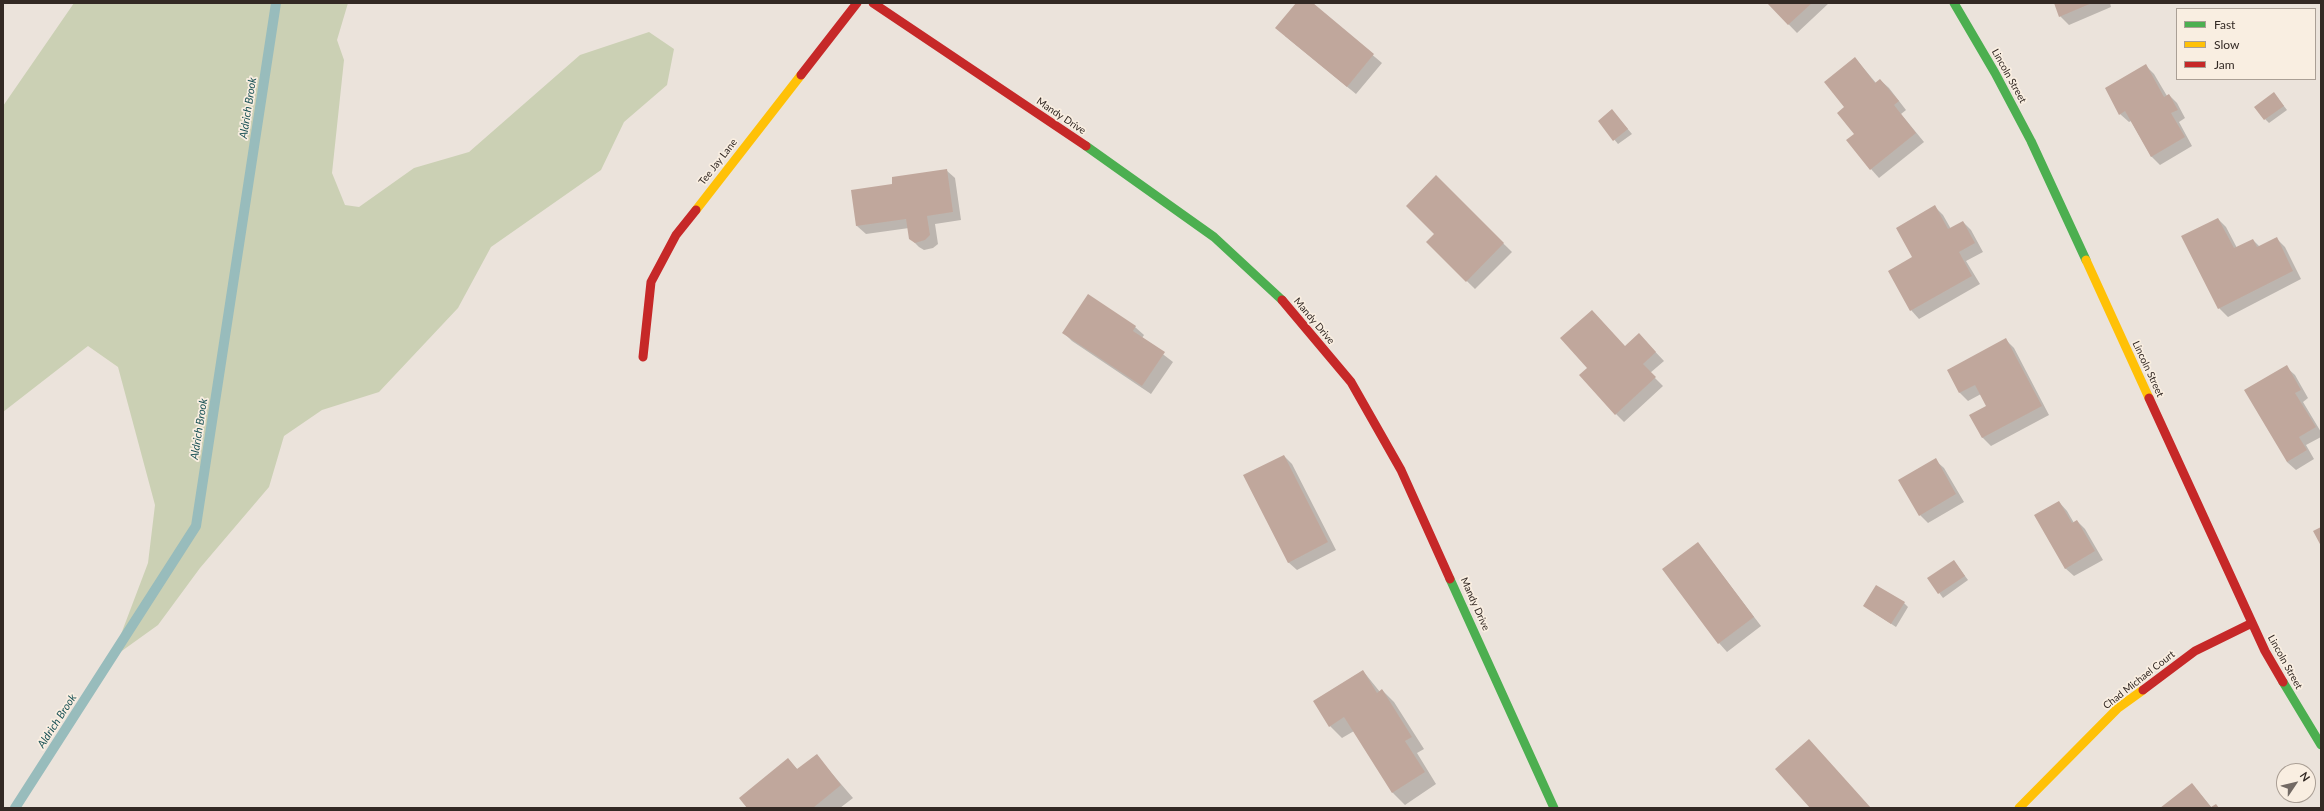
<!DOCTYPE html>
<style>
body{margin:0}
#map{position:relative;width:2324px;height:811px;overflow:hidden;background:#ebe3db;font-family:Lato,sans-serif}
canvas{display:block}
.frame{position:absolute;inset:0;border:4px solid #332924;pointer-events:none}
.legend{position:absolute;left:2176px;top:8px;width:140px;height:72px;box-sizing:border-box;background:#f9eee1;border:1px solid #aa9f95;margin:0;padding:5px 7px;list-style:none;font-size:12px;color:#332924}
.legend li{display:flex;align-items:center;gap:8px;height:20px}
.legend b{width:20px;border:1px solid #aa9f95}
.north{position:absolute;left:2276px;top:763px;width:40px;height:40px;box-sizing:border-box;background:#f9eee1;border:1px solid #aa9f95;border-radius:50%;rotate:55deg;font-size:11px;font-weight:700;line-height:16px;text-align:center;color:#332924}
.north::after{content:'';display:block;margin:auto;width:14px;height:18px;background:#736a64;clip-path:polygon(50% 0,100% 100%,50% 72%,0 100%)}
</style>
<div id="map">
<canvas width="2324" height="811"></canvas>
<div class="frame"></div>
<ul class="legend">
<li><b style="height:5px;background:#4caf50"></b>Fast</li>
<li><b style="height:5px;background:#ffc107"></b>Slow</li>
<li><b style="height:5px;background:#c62828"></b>Jam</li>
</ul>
<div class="north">N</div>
</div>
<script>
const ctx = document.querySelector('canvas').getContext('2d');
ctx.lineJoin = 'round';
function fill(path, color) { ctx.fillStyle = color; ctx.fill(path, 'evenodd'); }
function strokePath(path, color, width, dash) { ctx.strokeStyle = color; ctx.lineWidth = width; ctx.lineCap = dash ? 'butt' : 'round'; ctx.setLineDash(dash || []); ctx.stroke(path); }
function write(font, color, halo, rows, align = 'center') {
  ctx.font = font + ' Lato,sans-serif'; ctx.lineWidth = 3.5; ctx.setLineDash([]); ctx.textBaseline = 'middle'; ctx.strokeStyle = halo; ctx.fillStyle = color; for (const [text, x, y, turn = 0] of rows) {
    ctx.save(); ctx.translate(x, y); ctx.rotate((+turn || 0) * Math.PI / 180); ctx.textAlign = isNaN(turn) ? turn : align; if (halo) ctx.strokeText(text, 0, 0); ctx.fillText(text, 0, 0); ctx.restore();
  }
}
const green = new Path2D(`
 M74,3H348L337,40L344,60L332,173L345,205L359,207L414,168L469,152L580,55L649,32L674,49L667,85L624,122L601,170L491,247L458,308L379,392L322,410L284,436L269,487L200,568L158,625L112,658L148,563L155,505L118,367L88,346L3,412V106Z`);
const shadow = new Path2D(`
 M1297,3H1311L1382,63L1356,94L1285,36Z
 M1768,3H1829L1797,33Z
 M2055,3H2110L2111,7L2069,25L2060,16Z
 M1855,58L1876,83L1880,80L1889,88L1906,110L1901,114L1924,142L1879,178L1871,169L1846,107Z
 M2146,66L2154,74L2167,96L2169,95L2177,103L2185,118L2179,122L2192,146L2160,165L2151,156L2131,121L2129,122L2120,114Z
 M2274,93L2287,110L2269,123L2265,119Z
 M1616,115L1632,134L1618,144L1599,121Z
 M946,170L955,178L961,220L935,224L938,244L933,248L924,250L919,247L910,238L909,228L866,234L857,226L852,191L894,185Z
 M1436,177L1512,252L1475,289L1427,242L1435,234Z
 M1935,207L1943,215L1951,229L1963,222L1971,230L1983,252L1966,261L1980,284L1919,319L1911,310L1914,258Z
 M2218,219L2226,227L2237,248L2253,240L2260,247L2276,238L2285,247L2301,279L2228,317L2219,308Z
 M1135,327L1144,335L1142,338L1173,362L1151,394L1072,341L1063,332Z
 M2006,340L2014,348L2049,415L1991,446L1982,437L1987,406L1981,394L1968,401L1960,393L1948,370Z
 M1647,343L1664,361L1650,373L1663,386L1624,422L1616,414L1625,347Z
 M2286,367L2295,375L2308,398L2303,402L2321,432V437L2306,445L2314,459L2296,470L2287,462Z
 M1284,456L1292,464L1336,550L1297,570L1288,562Z
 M1935,460L1944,468L1964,502L1928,523L1920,515Z
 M2059,502L2067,511L2074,523L2077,521L2085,529L2103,560L2074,576L2065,568Z
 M1698,543L1761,626L1727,652L1719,643Z
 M1954,561L1968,580L1943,598L1929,579Z
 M1904,603L1908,607L1896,627L1864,606Z
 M1363,671L1380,692L1382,690L1394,702L1424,749L1417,753L1436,784L1405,805L1393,793L1354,731L1342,738L1330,726Z
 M816,755L853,798L840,808H748L788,759L798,770Z
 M2192,784L2212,808H2219H2162Z`);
const stream = new Path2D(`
 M15,808L196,526L276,3`);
const building = new Path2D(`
 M1296,3H1313L1374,54L1347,87L1275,28Z
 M1767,3H1812L1788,25Z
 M2054,3H2092L2059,17Z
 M1855,57L1875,83L1880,79L1899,101L1894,105L1916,133L1870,170L1846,140L1854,134L1837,113L1844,107L1824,82Z
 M2146,64L2164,97L2169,94L2178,110L2171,113L2185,137L2151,157L2125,111L2119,115L2105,88Z
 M2274,92L2284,106L2264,120L2254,107Z
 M1612,109L1628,129L1613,141L1598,121Z
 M947,169L953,212L927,216L930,235L925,240L915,243L909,239L906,219L856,226L851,190L892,184V177Z
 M1436,175L1504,243L1466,282L1426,242L1434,234L1406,206Z
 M1935,205L1948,229L1963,221L1975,243L1959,252L1972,276L1910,311L1888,271L1912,257L1896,228Z
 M2218,218L2234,248L2253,239L2257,247L2277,237L2293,271L2218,309L2181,236Z
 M1088,294L1136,326L1133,331L1165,352L1142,386L1062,333Z
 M1592,310L1625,346L1639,333L1656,352L1643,364L1656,377L1615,415L1579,375L1587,368L1560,338Z
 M2006,338L2042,406L1982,438L1969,415L1986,406L1975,385L1959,393L1947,370Z
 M2287,365L2301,390L2295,393L2316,427L2299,437L2307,450L2287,462L2244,390Z
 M1284,455L1328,542L1288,563L1243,475Z
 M1936,458L1956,494L1919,516L1898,480Z
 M2059,501L2072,523L2077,520L2095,551L2065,569L2034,515Z
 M2321,527V546L2313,531Z
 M1698,542L1754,617L1718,644L1662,569Z
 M1954,560L1965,576L1938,594L1927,578Z
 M1876,585L1905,602L1891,624L1863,606Z
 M1363,670L1377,693L1382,689L1412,737L1405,741L1425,772L1392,793L1344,717L1329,727L1313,701Z
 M1809,739L1871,808H1810L1775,769Z
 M817,754L841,785L813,808H747L739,798L788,758L797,769Z
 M2192,783L2211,807L2216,804L2219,808H2160Z`);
const fast = new Path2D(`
 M1954,3L1995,73L2031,141L2086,260
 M1086,146L1214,237L1282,300
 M1450,579L1554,808
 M2283,682L2321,745`);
const slow = new Path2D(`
 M696,210L801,75
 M2086,260L2149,398
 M2019,808L2118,708L2143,690`);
const jam = new Path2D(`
 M873,3L1086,146
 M801,75L857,3
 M1282,300L1351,382L1401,470L1450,579
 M643,357L651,282L676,235L696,210
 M2149,398L2265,651L2283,682
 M2143,690L2195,651L2252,623`);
const streetNames = [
 ["Lincoln Street",2009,76,61],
 ["Mandy Drive",1061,116,34],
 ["Tee Jay Lane",718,162,-52],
 ["Mandy Drive",1314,321,50],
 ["Lincoln Street",2148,369,65],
 ["Mandy Drive",1475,604,66],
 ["Lincoln Street",2285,662,61],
 ["Chad Michael Court",2139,680,-38]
];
const waterNames = [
 ["Aldrich Brook",248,108,-81],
 ["Aldrich Brook",199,429,-81],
 ["Aldrich Brook",57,721,-57]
];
fill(green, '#cbd0b4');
fill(shadow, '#0003');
strokePath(stream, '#98bcbc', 10);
fill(building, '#c0a79c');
strokePath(fast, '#4caf50', 9);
strokePath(slow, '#ffc107', 9);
strokePath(jam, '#c62828', 9);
write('10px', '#332924', '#f9eee1', streetNames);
write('italic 11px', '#195155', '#f9eee1', waterNames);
</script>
